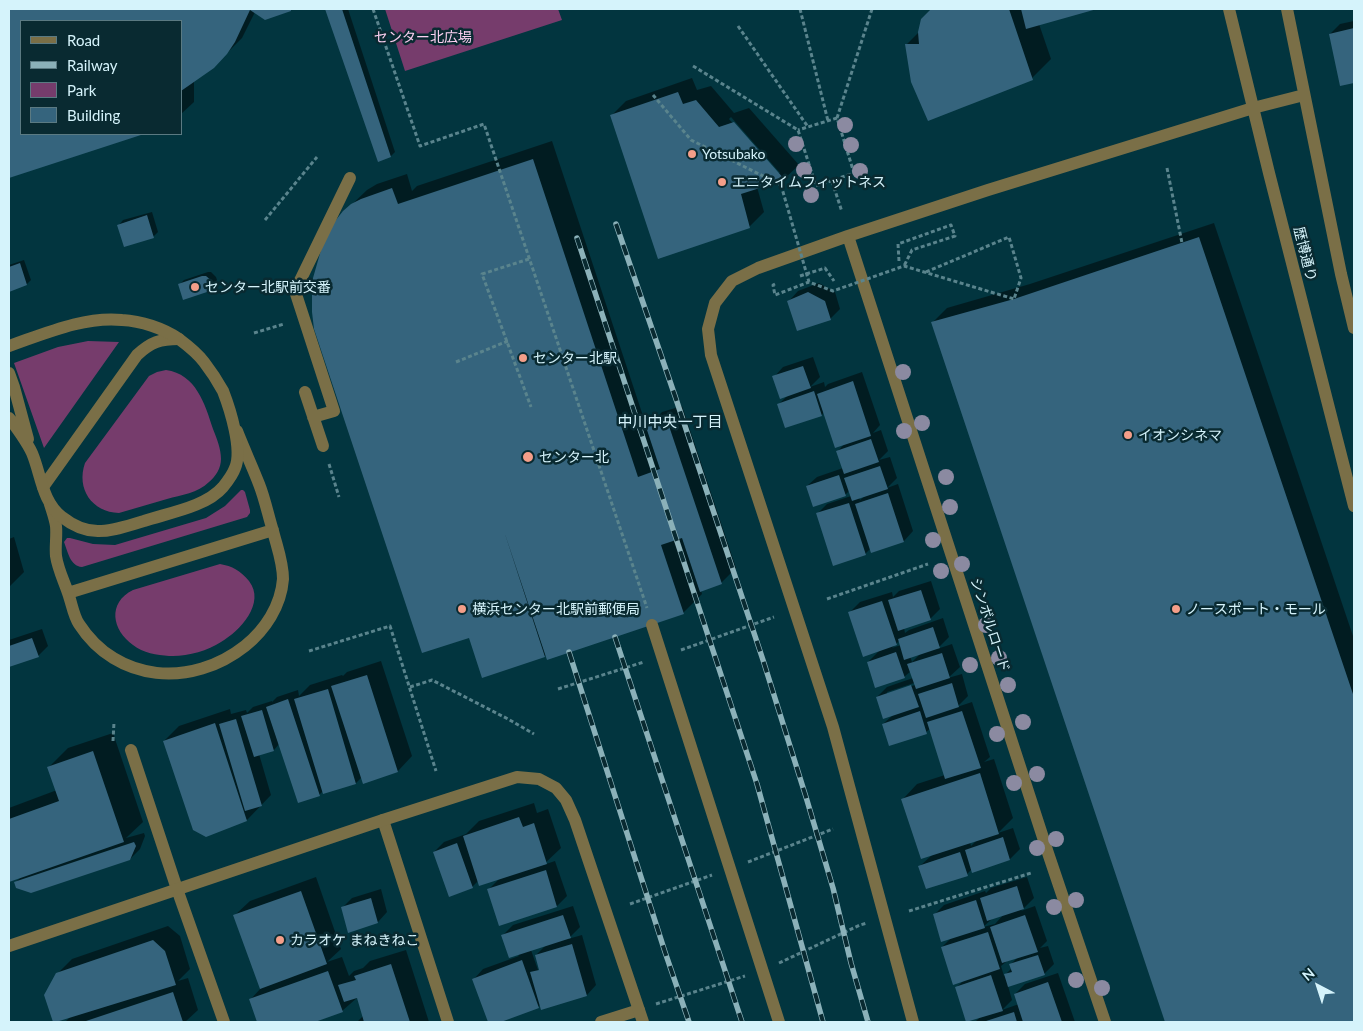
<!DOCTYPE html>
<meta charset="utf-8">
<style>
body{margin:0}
#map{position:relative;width:1363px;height:1031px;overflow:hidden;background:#02353f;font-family:Lato,sans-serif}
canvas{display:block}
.frame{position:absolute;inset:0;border:10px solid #d5f3fb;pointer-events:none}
.legend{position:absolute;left:20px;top:20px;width:162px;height:115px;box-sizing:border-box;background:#092a31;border:1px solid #5b7a82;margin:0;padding:6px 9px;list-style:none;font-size:15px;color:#d5f3fb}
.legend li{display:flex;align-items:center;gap:10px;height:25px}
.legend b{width:25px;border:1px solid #5b7a82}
.north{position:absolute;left:1293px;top:961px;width:50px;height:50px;-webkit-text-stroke:4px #092a31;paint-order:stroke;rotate:320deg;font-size:14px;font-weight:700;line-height:20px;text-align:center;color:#d5f3fb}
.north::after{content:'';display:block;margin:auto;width:18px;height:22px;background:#d5f3fb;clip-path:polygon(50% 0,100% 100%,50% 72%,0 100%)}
</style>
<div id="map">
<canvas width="1363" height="1031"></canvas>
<div class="frame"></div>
<ul class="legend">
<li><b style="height:6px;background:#7a6f47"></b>Road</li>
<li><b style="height:6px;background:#8bb1b9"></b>Railway</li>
<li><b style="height:14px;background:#763c6c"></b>Park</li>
<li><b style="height:14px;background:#35647d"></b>Building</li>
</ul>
<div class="north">N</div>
</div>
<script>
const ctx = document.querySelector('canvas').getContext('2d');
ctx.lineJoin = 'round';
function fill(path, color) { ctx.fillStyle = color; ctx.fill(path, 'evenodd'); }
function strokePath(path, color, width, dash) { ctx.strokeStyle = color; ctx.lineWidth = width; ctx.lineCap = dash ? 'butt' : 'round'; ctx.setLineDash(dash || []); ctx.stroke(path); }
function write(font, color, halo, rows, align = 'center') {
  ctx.font = font + ' Lato,"Noto Sans JP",sans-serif'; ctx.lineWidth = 5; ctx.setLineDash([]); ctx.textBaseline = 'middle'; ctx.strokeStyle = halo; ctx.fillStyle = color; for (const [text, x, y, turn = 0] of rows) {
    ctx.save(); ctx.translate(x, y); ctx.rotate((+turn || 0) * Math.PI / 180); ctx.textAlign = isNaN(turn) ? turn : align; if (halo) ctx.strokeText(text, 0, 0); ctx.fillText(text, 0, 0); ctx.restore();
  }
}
const green = new Path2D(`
 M385,9H558L562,20L405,71Z
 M88,341L119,342L44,448L14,363L58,347Z
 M166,370C196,374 205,404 213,429C217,439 221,449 221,459C221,468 216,476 209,482C198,493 181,495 167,499C151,504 135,508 119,513C92,512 76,489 85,463L149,376L157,372Z
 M241,490H243L245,492L250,510V513L247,517L82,567C70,566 68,552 64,542L67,538H70L93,544L115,545L206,518L225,506Z
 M220,564C232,566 241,571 249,581C266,603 240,631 221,642C207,651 186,657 169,656C157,655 143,653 133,645C112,630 107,603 133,590Z`);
const shadow = new Path2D(`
 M9,9H292L291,10L255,12L242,38L213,67L194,81V102L181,114V21H21V134H141L9,177Z
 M326,9H348L395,152L391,156L378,160Z
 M932,9H1094L1039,24L1051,59L1032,78L906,45L919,32L929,12Z
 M1354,21V81L1341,84L1330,34L1340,24Z
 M692,78L697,90L711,86L734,113L749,108L799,165L784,179L757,187L764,212L749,227L611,116L626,101ZM731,117L780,173H777L729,119Z
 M552,141L647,428L662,412L682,406L736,568L721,583L701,590L702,594L683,613L547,654L545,656L470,636L344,212L367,190L377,184L407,174L412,191L417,186Z
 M152,212L158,232L154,236L119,225L123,220Z
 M1214,223L1354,639V1022H1167L932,323L947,308L1030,284Z
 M24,260L31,280L27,284L9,290V265Z
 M208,272H211L216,277L217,280L212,286L179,285L184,280Z
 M819,283L835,292L840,309L830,319L789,301L798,291Z
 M813,357L820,377L810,387L824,382L825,387L828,384L862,372L880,425L873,433L881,430L888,451L879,460L890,457L897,478L887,488L898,484L913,531L904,541L871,548L865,554L817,514L827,504L851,496L849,491L846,494L814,505L807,486L817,477L843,468L838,451L845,443L824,412L822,415L779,404L788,395L774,377L783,367ZM866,495L860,500L859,497Z
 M14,537L24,572L9,587V539Z
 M931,581L940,609L930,619L904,628L905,633L909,630L943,618L949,637L937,649L952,644L960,667L948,678L962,674L968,696L957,707L972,702L990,757L984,762L994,759L1013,818L998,833L1013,828L1020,849L1010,859L973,871L972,869L967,874L920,866L932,855L903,799L917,784L945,775L930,729L926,732L883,724L893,715L877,697L887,687L913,678L911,671L904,677L868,662L881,649L850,612L860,602L892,592L893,597L899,591ZM899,641L901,645L892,648ZM921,653L912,662L910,656ZM917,682L918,684L887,694V692ZM977,840L971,846L970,842Z
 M42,629L48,646L38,656L9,665V640Z
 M381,661L412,756L398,771L363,782L362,777L356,783L323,791L319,795L279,744L274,750L259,754L271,795L247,820L164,741L179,726L230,709L231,714L246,710L247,713L253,707L272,701V702L277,697L298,690L299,696L310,685L342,675L343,676L347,672Z
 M113,733L143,822L126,838L144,833L145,836L140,849L130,859L15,883L22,876L10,880L9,808L57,790L49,767L68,748Z
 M534,803L537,813L548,809L561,848L543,865L555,861L567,896L557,906L500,924L489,889L501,877L479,880L472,887L434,852L444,842L466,834L479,821Z
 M316,877L341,949L327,962L342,957L349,976L354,971L363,968L370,961L406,950L429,1022H357L364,1015L358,997L342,1011L311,1022H258L250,1000L261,988L235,915L250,901Z
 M1027,877L1034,898L1021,911L1035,906L1047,941L1040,948L1048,946L1054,964L1044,974L1008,986L1012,1000L1002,1010L1019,1004L1015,994L1025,984L1058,973L1075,1022H975L980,1017L956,988L964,980L942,947L953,936L934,915L944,905L985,891L986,893L991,888ZM1004,914L995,924L983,927L993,918ZM1018,957L1011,964L1012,968L1004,976L1001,966L1007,961Z
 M381,889L387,912L378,922L342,908L352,898Z
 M573,906L580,927L568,939L582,935L596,985L587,995L541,1008L540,1005L538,1007L497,1022H489L474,979L483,969L519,956L503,935L513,925ZM547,944L536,955L540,970H538L531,950Z
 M168,926L180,936L190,969L178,981L188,978L198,1010L185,1022H65L71,1016L57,974L72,959Z`);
const building = new Path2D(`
 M9,9H291V11L265,20L250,10L235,42L227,54L214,68L181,91V21H21V134H144L9,178Z
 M325,9H342L391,157L378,162Z
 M931,9H1009L1033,80L928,121L911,82L905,44H919L918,32L921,19Z
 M1021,9H1097L1026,29Z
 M1354,28V83L1340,86L1329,34Z
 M678,92L683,104L696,100L719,127L734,122L785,180L741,194L750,228L658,259L610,115Z
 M533,159L638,477L660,469L646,427L667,420L722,584L700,592L682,538L661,545L684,614L547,660L504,531L545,657L482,678L469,638L422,653L314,329L312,312V295L313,278L323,243L332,225L343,211L351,204L361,199L392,188L398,204Z
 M147,215L154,238L124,247L117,225Z
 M1199,237L1354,697V1022H1165L931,322L1014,299Z
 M20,263L27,285L9,292V267Z
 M202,276H206L212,281L213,285L211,289L207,292L183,300L178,284Z
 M808,292L825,301L831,320L797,331L787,301Z
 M803,366L811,388L780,399L772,376Z
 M853,381L871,436L835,448L817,394Z
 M814,391L822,416L785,428L777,404Z
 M871,439L879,462L844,474L836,451Z
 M880,466L888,489L852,501L844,478Z
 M839,475L846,496L813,507L806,486Z
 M888,493L904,542L871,553L855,504Z
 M849,503L866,555L833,566L816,513Z
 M921,590L931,620L898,631L888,600Z
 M882,601L897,645L863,657L848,612Z
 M933,627L940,648L904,660L898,639Z
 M32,638L39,657L9,667V646Z
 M896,652L905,678L875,688L867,662Z
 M942,653L950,678L916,689L907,664Z
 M367,675L398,772L363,784L331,686Z
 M952,683L959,707L926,718L918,694Z
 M911,685L919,707L883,719L876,697Z
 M328,689L356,784L323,794L294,699Z
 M288,699L320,796L298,803L266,707Z
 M262,710L274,751L254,757L241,716Z
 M920,711L927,734L889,746L882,724Z
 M962,711L981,768L945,779L927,722Z
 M236,719L262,806L245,811L219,724Z
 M215,723L247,821L206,837L193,830L163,741Z
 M93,751L124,842L9,882V819L59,801L47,767Z
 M980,773L999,834L921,859L901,799Z
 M519,817L523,827L534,823L547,864L479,886L463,836Z
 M1003,837L1010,860L972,873L965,850Z
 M134,842L136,846L130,860L31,893L16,888L14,882Z
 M457,843L473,888L449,897L433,852Z
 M960,852L968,876L926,889L918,866Z
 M546,870L557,907L499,926L487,889Z
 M1017,886L1024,909L987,921L980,898Z
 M301,891L327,964L260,989L233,915Z
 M371,898L378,923L348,933L341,907Z
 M976,900L985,928L941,942L933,914Z
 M563,915L571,938L509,958L501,935Z
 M1025,915L1038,952L1002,963L990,927Z
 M988,932L1000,969L953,985L941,947Z
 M153,940L165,951L176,985L56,1022H53L44,995L56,973Z
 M572,944L587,996L541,1010L530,972L539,970L535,955Z
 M1038,955L1045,975L1008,987L1004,974L1012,972L1009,964Z
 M522,960L539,1008L501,1022H488L472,979Z
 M391,964L410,1022H364L357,998L344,1002L338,985L356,980L354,976Z
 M328,971L343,1012L315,1022H257L249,999Z
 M991,975L1003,1011L966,1022L955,987Z
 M1048,982L1062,1022H1023L1014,994Z
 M173,992L183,1022H83Z
 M1014,1012L1017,1022H983Z`);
const path = new Path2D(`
 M373,9L420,146L484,124L647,608
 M800,9L828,121
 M738,26L808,127
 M693,66L798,130L816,186L854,173L837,118L798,130
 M653,95L691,140L781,185
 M837,118L872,9
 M1167,168L1182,243
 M832,181L842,212
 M265,220L317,157
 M529,259L482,274L531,407
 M899,261L898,244L951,225L955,236L912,250L904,266
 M926,272L1009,237L1021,278L1014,299
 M800,276L825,268L834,281
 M775,284L773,285L775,295L809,282
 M254,333L284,324
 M456,362L508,341
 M329,464L339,497
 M827,599L928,564
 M681,650L774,617
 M309,651L390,626L436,771
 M410,687L432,680L508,719L534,734
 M558,689L644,662
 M113,741L114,722
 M748,862L833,829
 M630,904L712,875
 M909,911L1031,873
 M779,963L860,925L867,923
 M656,1004L745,976`);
const service = new Path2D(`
 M43,487L137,355C151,342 160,339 179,339
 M50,504C52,511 55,519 56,526C57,536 55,546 56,556C58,570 65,583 69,596C72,605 74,617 79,624C117,683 192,688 245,646C265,630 281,606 283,579C283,562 277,547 273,531C268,515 265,499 259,484C252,466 244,449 237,431
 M68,593L273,530
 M131,750L177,889`);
const pedestrian = new Path2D(`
 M305,392L323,446
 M313,417L334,411L295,291L350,178
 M652,625L779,1022`);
const minor = new Path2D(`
 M9,346C44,334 84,316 122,320C141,321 163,328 179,339C187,345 198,354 204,362C211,371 218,382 223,391C230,409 243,450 235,468C233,474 227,482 223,487C206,507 168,513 144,521C112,530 91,540 62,517C42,502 41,474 32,453C28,444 15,425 9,418
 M9,373L14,387L28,439
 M383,820L448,1022
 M601,1022L639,1010`);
const tertiary = new Path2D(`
 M1229,9L1269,173L1354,506
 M1287,9L1341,274L1354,328
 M848,236L1048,853L1105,1022
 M177,889L224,1022
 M9,946L383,820L517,777L539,779L556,788L566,800L575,820L643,1022
 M913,1022L833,727L711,355L708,329L715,303L732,281L758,268L848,236L988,190L1253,108L1304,95`);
const rail = new Path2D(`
 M616,224L675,396L763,660L806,797L833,888L851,963L868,1022
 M577,238L757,784L823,1022
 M615,637L742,1022
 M569,652L665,952L689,1022`);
const pathBridge = new Path2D(`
 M781,185L809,282L833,291L904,266L1014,299`);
const trees = [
 [845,125],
 [796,144],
 [851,145],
 [804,170],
 [860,171],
 [811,195],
 [903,372],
 [922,423],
 [904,431],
 [946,477],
 [950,507],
 [933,540],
 [962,564],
 [941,571],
 [986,625],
 [999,658],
 [970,665],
 [1008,685],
 [1023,722],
 [997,734],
 [1037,774],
 [1014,783],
 [1056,839],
 [1037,848],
 [1076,900],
 [1054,907],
 [1076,980],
 [1102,988]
];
const markers = [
 [692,154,5,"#f49e89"],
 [722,182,5,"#f49e89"],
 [195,287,5,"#f49e89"],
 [523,358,5,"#f49e89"],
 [1128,435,5,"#f49e89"],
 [528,457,6,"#f49e89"],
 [462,609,5,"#f49e89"],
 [1176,609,5,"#f49e89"],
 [280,940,5,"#f49e89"]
];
const parkNames = [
 ["センター北広場",423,37]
];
const poiNames = [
 ["Yotsubako",702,154],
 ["エニタイムフィットネス",732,182],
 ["センター北駅前交番",205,287],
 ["センター北駅",533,358],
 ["イオンシネマ",1138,435],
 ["センター北",539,457],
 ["横浜センター北駅前郵便局",472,609],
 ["ノースポート・モール",1186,609],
 ["カラオケ まねきねこ",290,940]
];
const streetNames = [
 ["歴博通り",1305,254,76],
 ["シンボルロード",990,625,72]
];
const neighbourhoodNames = [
 ["中川中央一丁目",670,422]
];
fill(green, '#763c6c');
fill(shadow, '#0007');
fill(building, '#35647d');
strokePath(path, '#5a848d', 3, [4, 2.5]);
strokePath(service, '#7a6f47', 12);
strokePath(pedestrian, '#7a6f47', 12);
strokePath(minor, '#7a6f47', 12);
strokePath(tertiary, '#7a6f47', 12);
strokePath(rail, '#8bb1b9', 5.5);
strokePath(rail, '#092a31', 4, [11]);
strokePath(pathBridge, '#5a848d', 3, [4, 2.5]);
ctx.fillStyle = '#8b8aa1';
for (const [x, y] of trees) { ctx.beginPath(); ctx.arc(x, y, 8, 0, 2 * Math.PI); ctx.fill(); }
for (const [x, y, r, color] of markers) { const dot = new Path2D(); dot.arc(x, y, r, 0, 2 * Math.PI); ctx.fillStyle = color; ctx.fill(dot); strokePath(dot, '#092a31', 2); }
write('14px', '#fbd0f1', '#092a31', parkNames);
write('14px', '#d5f3fb', '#092a31', poiNames, 'left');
write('14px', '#d5f3fb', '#092a31', streetNames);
write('15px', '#d5f3fb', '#092a31', neighbourhoodNames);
</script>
